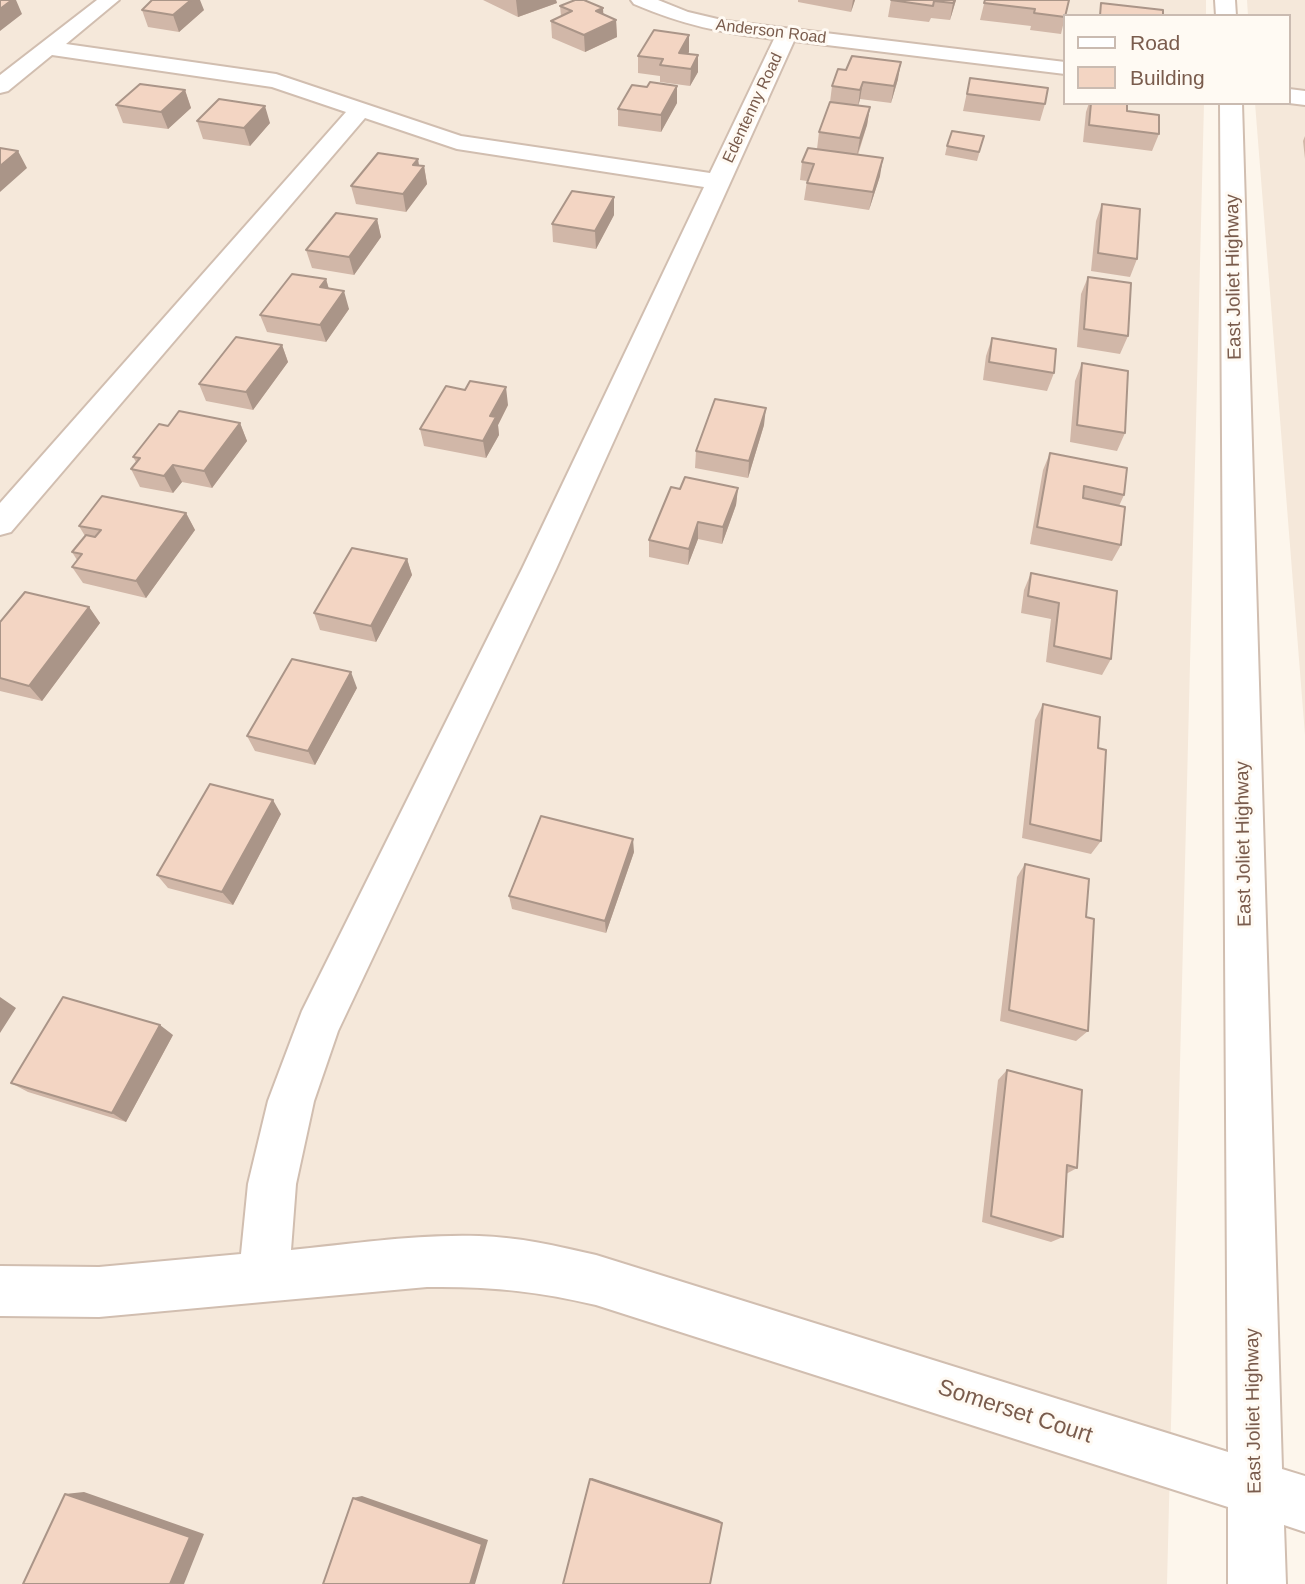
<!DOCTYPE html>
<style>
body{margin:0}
#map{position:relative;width:1305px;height:1584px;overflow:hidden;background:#fdf6ec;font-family:Arial,sans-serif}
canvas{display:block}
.legend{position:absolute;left:1063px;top:14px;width:228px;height:91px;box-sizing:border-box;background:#fffaf3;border:2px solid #cabbb1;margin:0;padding:9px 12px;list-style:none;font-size:21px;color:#7a5c4d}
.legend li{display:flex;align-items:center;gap:14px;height:35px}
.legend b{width:35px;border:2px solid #cabbb1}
</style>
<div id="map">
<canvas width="1305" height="1584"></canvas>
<ul class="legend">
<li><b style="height:9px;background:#fff"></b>Road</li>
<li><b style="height:19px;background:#f3d5c3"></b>Building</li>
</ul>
</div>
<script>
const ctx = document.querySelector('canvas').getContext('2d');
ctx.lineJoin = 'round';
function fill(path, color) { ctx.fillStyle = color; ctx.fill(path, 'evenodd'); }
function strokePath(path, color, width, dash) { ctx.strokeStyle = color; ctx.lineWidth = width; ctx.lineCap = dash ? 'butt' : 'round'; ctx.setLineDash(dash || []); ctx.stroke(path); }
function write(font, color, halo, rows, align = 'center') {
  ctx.font = font + ' Arial,sans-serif'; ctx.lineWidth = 6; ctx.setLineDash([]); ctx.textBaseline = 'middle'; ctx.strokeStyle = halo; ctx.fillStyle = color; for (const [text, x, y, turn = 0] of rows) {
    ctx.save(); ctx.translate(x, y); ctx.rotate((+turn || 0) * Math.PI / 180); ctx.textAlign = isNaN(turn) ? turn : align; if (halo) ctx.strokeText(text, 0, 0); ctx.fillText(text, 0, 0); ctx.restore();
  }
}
const residential = new Path2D(`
 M0,0H1206V16H1065V103H1204L1167,1584H0Z
 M1247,0H1305V735L1255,103H1289V16H1248Z`);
const street = new Path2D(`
 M97,0H119L66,44L276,74L461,136L710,173L774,39C722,33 683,25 634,4L631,0H658L688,12L726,21L1065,62V74L794,41L556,569L338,1031L314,1101L296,1184L291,1250C353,1244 416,1234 479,1236C519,1237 557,1246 596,1255L1228,1452L1220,103H1242L1282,1469L1305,1476V1532L1284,1525L1286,1584H1228V1507L596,1305C537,1291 487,1286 427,1287L99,1317L0,1316V1266L99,1267L241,1254L248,1184L268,1101L302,1011L522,569L704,187L457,149L365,118L11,532L0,535V503L346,112L272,87L52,55L8,91L0,93V75Z
 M1215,0H1235L1236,16H1216Z
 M1289,89L1305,91V105L1289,103Z`);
const wall = new Path2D(`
 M483,0H556L557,3L518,17Z
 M798,0H855L851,12L798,2Z
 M891,0H956L950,20L931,18L929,22L888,17Z
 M985,0H1069L1061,34L1030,30L1031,26L980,20Z
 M560,6L603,15L616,20L617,37L585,52L552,38L551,21L561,16Z
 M142,10H204L179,32L148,27Z
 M689,35V52L687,54L698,72L690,86L660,82V76L638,73V56Z
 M838,69L898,79L891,103L860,99L858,106L870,107L867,125L858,155L880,176L869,210L804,200L807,181L800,180L802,162L817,149L819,132L830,102L832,86Z
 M970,78L1045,104L1040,121L963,111Z
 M185,90L191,108L168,129L123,123L116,105Z
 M677,103L661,132L618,126V109Z
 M1089,103H1127V111L1159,134L1152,151L1083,142L1086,112Z
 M197,121L270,123L250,146L203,139Z
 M984,136L977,161L945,155L947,146Z
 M1305,136V159L1303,141Z
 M419,165L424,166L427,184L406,212L356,204L351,186Z
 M1102,204L1137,259L1130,277L1091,271L1096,221Z
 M614,215L596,249L553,242L552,224Z
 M377,219L381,237L354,275L312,268L306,250Z
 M1088,277L1128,336L1120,354L1077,347L1081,294Z
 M326,279L329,289L349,309L326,342L267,332L260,315Z
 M992,338L1054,373L1047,391L983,380L986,356Z
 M282,345L288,362L253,410L206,401L199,384Z
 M1082,363L1125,433L1117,451L1070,442L1075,381Z
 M508,405L498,425L499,435L486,458L424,446L420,429Z
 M240,423L247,441L212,488L182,482L173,493L140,487L131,469L136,462L133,457L168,426Z
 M764,425L748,478L695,468L696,451Z
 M1050,453L1124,495L1119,506L1121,545L1112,561L1030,544L1043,470Z
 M738,488L736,505L722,544L698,539L688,565L649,557V540L680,489Z
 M186,513L195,530L146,598L83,583L72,567L77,560L72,552L85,536L79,526Z
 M407,559L412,575L376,642L320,630L314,613Z
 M1031,573L1111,659L1102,675L1046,662L1051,619L1021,613L1024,590Z
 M89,607L100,623L42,701L0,691V622Z
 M357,688L315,765L255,751L247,736Z
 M1043,704L1098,748L1101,841L1091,854L1022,838L1035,720Z
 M281,814L233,905L168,888L157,875Z
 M634,852L606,933L512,909L509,896Z
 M1025,864L1086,917L1088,1031L1076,1041L1000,1021L1017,877Z
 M173,1035L126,1122L28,1092L11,1083Z
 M1007,1070L1077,1168L1066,1174L1063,1237L1051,1242L982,1222L998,1080Z`);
const shadedWall = new Path2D(`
 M12,0H16L22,14L0,31V9Z
 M191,0H200L204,10L179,32L173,15Z
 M516,0H556L557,3L518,17Z
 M853,0H855L851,12Z
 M955,0H956L950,20L953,3Z
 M603,8L604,25L596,11Z
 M616,20L617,37L585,52L584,35Z
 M689,35V52L680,68L679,53Z
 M698,55V72L690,86L691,69Z
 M901,62L898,79L891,103L894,86Z
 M863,82L860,99L858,107L860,90Z
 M677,86V103L661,132V115Z
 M185,90L191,108L168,129L161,112Z
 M265,106L270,123L250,146L244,128Z
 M870,107L867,125L857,155L860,138Z
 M18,151L27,168L0,192V166Z
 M883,158L880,176L869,210L873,192Z
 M418,159L420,171L424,166L427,184L406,212L403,194L413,165Z
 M614,197V215L596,249L595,231Z
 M377,219L381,237L354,275L349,257Z
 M326,279L331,297L320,287Z
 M344,291L349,309L326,342L320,325Z
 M282,345L288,362L253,410L246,392Z
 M506,387L508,405L498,425L499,435L486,458L483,441L490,416Z
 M766,408L764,425L748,478L749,461Z
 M240,423L247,441L212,488L204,471Z
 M173,465L182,482L173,493L164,476Z
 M738,488L736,505L722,544L723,527Z
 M186,513L195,530L146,598L136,581Z
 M698,522V539L688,565L689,549Z
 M407,559L412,575L376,642L371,626Z
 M89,607L100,623L42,701L29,686Z
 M351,672L357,688L315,765L308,751Z
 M273,800L281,814L233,905L222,892Z
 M633,839L634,852L606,933L605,921Z
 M0,997L16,1008L0,1033Z
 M160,1025L173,1035L126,1122L112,1113Z
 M592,1478L719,1520L722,1523L590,1479Z
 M84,1492L204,1534L184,1584H170L65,1494Z
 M362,1496L488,1540L475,1584H470L353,1498Z`);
const building = new Path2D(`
 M0,0H12L0,9Z
 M152,0H191L173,15L142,10Z
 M575,0H584L603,8L596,11L616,20L584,35L551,21L572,11L560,6Z
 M891,0H955L953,3L934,1L933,6Z
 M985,0H1069L1065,17L1034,13L1035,9L984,3Z
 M1101,3L1163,10V16H1100Z
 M654,30L689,35L679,53L698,55L691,69L660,65L663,59L638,56Z
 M852,56L901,62L894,86L863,82L860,90L832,86L838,69L846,70Z
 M970,78L1048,88L1045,104L967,94Z
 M650,82L677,86L661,115L618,109L632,85L647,87Z
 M140,84L185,90L161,112L116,105Z
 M219,99L265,106L244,128L197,121Z
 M830,102L870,107L860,138L819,132Z
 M1091,103H1127V111L1159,115V134L1089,125Z
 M952,131L984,136L979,152L947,146Z
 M0,148L18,151L0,166Z
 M808,148L883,158L873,192L807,183L814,164L802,162Z
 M378,153L418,159L413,165L424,166L403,194L351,186Z
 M572,191L614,197L595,231L552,224Z
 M1102,204L1140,209L1137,259L1098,253Z
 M336,213L377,219L349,257L306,250Z
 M292,274L326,279L320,287L344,291L320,325L260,315Z
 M1088,277L1131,283L1128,336L1084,329Z
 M236,337L282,345L246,392L199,384Z
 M992,338L1056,349L1054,373L989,362Z
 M1082,363L1128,371L1125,433L1077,425Z
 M470,381L506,387L490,416L496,417L483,441L420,429L446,386L465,390Z
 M715,399L766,408L749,461L696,451Z
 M179,411L240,423L204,471L173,465L164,476L131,469L140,458L133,457L159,424L168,426Z
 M1050,453L1127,468L1124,495L1084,486L1083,498L1125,507L1121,545L1037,527Z
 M685,477L738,488L723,527L698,522L689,549L649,540L671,487L680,489Z
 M102,496L186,513L136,581L72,567L82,554L72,552L86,535L95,537L101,530L79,526Z
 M352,548L407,559L371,626L314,613Z
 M1031,573L1117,591L1111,659L1054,646L1059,603L1028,596Z
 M25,592L89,607L29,686L0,678V622Z
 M292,659L351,672L308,751L247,736Z
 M1043,704L1100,717L1098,748L1106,750L1101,841L1030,824Z
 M210,784L273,800L222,892L157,875Z
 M541,816L633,839L605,921L509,896Z
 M1025,864L1089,879L1086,917L1094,919L1088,1031L1009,1010Z
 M63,997L160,1025L112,1113L11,1083Z
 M1007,1070L1082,1090L1077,1168L1067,1165L1063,1237L991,1216Z
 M590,1479L722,1523L710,1584H563Z
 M65,1494L190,1537L170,1584H23Z
 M353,1498L482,1544L470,1584H323Z`);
const farStreetnames = [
 ["Anderson Road",771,32,7],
 ["Edentenny Road",753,108,-65]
];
const streetNames = [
 ["East Joliet Highway",1234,277,-91],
 ["East Joliet Highway",1244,844,-91],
 ["East Joliet Highway",1254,1411,-91]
];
const nearStreetnames = [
 ["Somerset Court",1015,1412,18]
];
fill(residential, '#f5e8da');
strokePath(street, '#d1beb0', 4);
fill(street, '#fff');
fill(wall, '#d1b7a8');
fill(shadedWall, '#aa9588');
fill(building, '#f3d5c3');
strokePath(building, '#aa9588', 2);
write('16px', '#7a5c4d', '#fffaf3', farStreetnames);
write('19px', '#7a5c4d', '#fffaf3', streetNames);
write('23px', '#7a5c4d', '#fffaf3', nearStreetnames);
</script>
